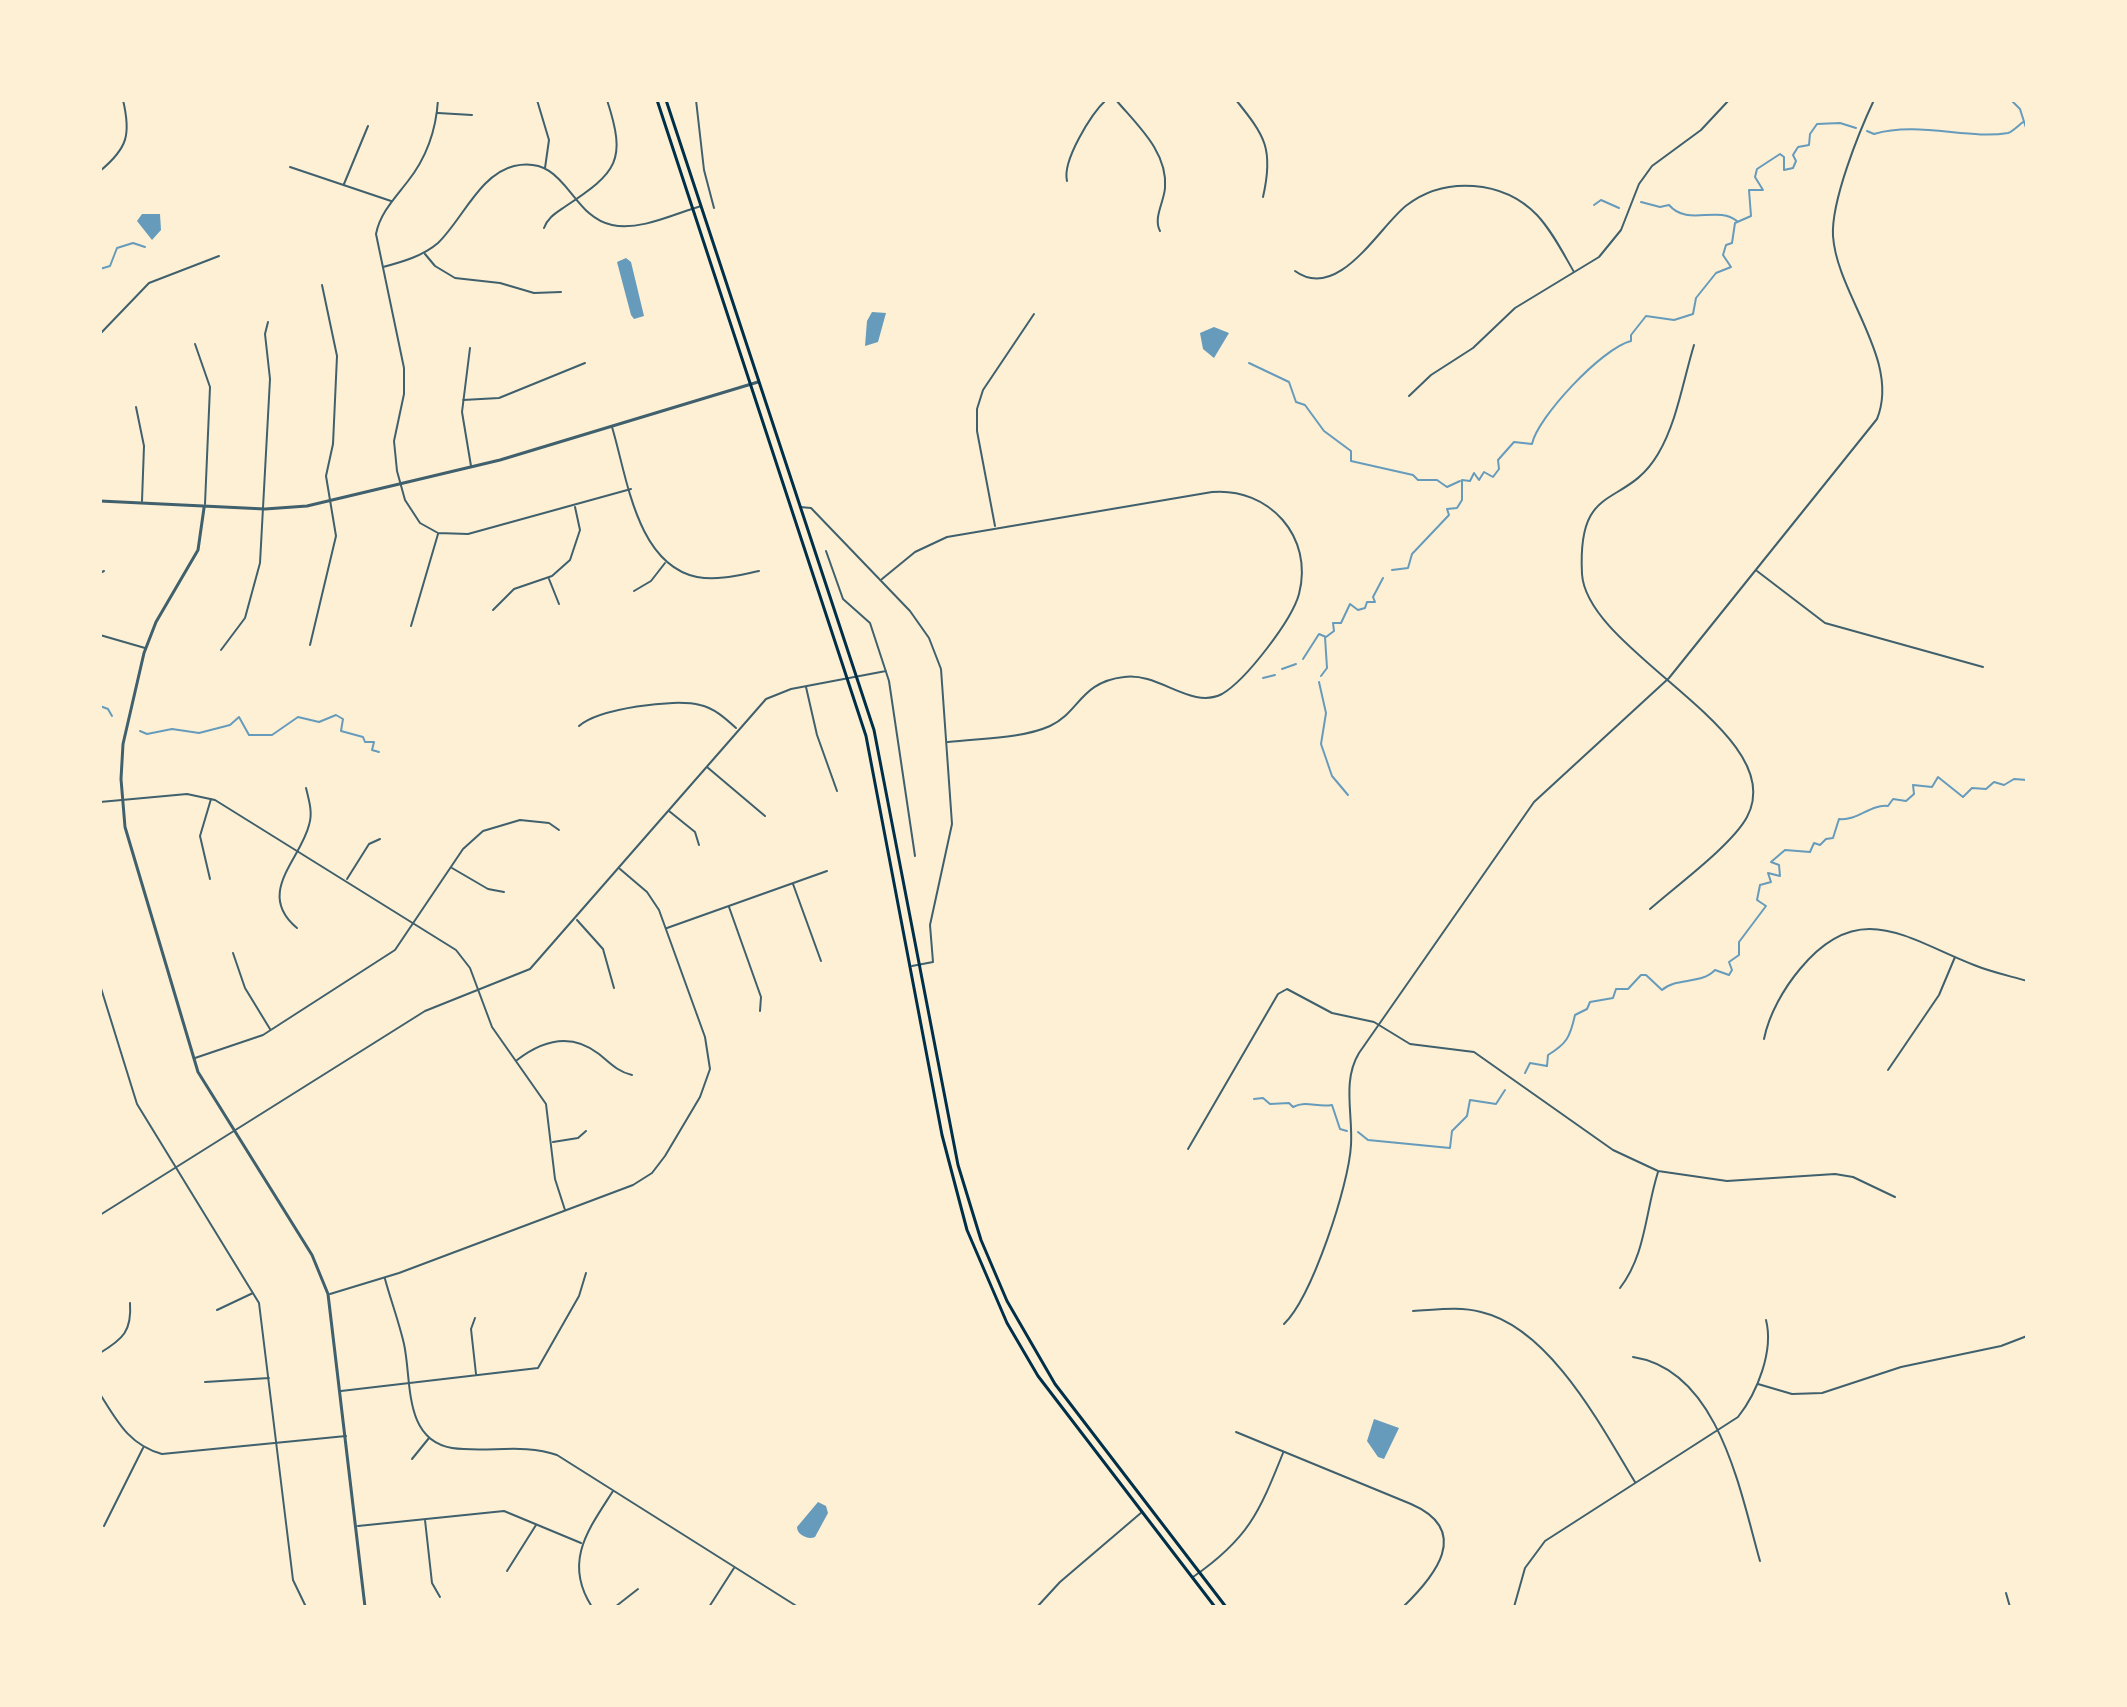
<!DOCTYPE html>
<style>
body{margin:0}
#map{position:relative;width:2127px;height:1707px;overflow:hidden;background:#fdf0d5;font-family:"IBM Plex Sans",sans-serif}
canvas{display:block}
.frame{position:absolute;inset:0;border:102px solid #fdf0d5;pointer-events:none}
</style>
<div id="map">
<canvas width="2127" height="1707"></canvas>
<div class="frame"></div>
</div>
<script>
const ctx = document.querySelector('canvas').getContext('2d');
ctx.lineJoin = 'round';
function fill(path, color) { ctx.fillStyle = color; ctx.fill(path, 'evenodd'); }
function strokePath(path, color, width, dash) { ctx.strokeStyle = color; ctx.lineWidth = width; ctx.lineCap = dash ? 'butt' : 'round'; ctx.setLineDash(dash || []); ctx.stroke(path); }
const water = new Path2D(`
 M142,214H160L161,230L152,240L137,221Z
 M626,258L631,262L644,316L634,319L631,315L617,262Z
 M872,312L886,313L878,342L865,346L867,321Z
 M1214,327L1229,333L1214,358L1203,349L1200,333Z
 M1374,1419L1399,1428L1384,1459L1378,1457L1367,1441Z
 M818,1502L826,1506L828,1513L815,1537C808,1540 797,1535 797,1527Z`);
const stream = new Path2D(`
 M2011,100L2020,109L2027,131
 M1867,131L1874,134C1918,121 1969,140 2008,133C2012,132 2019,125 2023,122
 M1641,202L1660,207L1669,205C1688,227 1717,205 1737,221
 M1594,205L1601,200L1619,208
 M100,269L110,266L117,248L133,243L145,247
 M1249,363L1289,382L1296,402L1305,405L1324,431L1351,451V461L1413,475L1418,480H1437L1447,487L1460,481
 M2027,429V430
 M1392,570L1408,568L1412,554L1449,515L1447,509L1457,508L1462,500V480L1470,481L1474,473L1479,480L1484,472L1493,477L1499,469L1498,460L1514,442L1532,444C1537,418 1602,348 1631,341V335L1646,316L1674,320L1693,314L1696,298L1716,273L1731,267L1723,255L1726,245L1732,243L1735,223L1751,216L1749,190H1763L1755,177L1757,169L1780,154L1784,157V170L1793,168L1796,161L1793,155L1798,147L1809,145L1810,134L1817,124L1840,123L1856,128
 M1303,659L1319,634L1326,637L1334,631L1333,623H1341L1350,604L1358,610L1365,608L1367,602H1375L1373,597L1383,578
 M1282,669L1296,664
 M1321,676L1327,668L1325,637
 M1263,678L1275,675
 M1319,682L1326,713L1321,744L1332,776L1348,795
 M100,706L108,709L112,716
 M140,731L147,734L172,729L199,733L230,725L239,717L249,735H272L298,717L319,722L336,715L343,719L341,731L363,737L365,742H374L372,750L379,752
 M1525,1073L1530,1063L1547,1066L1548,1055C1566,1044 1570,1038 1575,1015L1587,1009L1590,1002L1613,998L1616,989H1628L1641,975H1646L1662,990C1676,977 1701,985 1715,970L1729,975L1732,970L1729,962L1739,955V942L1766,906L1757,900L1760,885L1771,882L1768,873L1780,876L1779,865L1771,862L1785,850L1810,852L1814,843L1820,845L1826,839L1833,838L1839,819C1858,821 1870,804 1888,806L1893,799L1906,801L1914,794L1913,785L1932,787L1938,777L1963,797L1972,788L1986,789L1994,782L2004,785L2014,779L2027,780
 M1254,1099L1263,1098L1270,1104L1289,1103L1293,1107C1307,1100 1317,1108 1332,1105L1340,1129L1347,1131
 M1358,1132L1368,1140L1450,1148L1452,1131L1467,1116L1470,1100L1496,1104L1505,1090`);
const minor = new Path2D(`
 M438,100C436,131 427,157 408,181C395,198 380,213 376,234L404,368V394L394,441L397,471L405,500L420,523L438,533L468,534L631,489
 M537,100L549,140L545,168
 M696,100L704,170L714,208
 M1116,100C1137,125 1168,152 1165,188C1164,202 1153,218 1160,231
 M1236,100C1265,136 1274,149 1263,197
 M438,113L472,115
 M290,167L391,201
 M100,171C128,148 131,134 123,100
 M1067,181C1062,161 1091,114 1106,100
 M344,184L368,126
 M544,228C548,217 556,213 566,206C617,172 627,161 607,100
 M425,254L435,266L455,278L500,283L534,293L561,292
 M383,267C402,262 423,256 438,243C462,220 480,174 514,166C567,154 569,216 612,225C640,231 674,214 701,206
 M1295,271C1339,303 1380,225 1407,205C1445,176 1503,180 1537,215C1552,231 1563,253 1574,272
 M100,334L149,283L219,256
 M195,344L210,387L205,504
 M470,348L462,412L471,466
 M1409,396L1431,375L1473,348L1515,308L1599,257L1621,230L1639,184L1652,166L1701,130L1729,100
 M463,400L499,398L585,363
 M136,407L144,446L142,501
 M612,427C627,476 636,564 697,577C718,581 739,575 759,571
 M800,507L811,508L910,611L929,638L941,669L952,824L930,925L933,962L912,966
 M995,526L977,431V409L983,390L1034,314
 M826,551L843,599L870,623L889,681L915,856
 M1757,571L1825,623L1983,667
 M100,573L104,571
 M549,579L559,604
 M882,579L915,552L947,537L1212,492C1269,487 1314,537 1299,594C1292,620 1246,680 1222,694C1191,710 1159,672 1124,677C1080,682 1080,712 1050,726C1021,739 979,738 948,742
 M634,591L651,581L665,563
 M493,610L514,589L552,576L570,560L580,530L575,507
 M411,626L438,534
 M100,635L145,648
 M310,645L336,536L326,476L333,444L337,356L322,285
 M221,650L245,618L260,563L270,379L265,334L268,322
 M806,687L817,735L837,791
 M579,726C598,709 674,698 700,705C714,708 725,718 736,728
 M707,767L765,816
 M100,802L187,794L215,800L456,950L470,968L492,1027L546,1104L555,1179L565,1210
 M669,811L695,832L699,845
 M452,868L488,889L504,892
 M210,879L200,836L211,799
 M347,879L369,844L380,839
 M793,884L821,961
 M729,907L761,997L760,1011
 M1650,909C1676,886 1732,845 1747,817C1792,733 1587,653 1582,574C1577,479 1625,510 1658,454C1677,422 1683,381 1694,345
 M577,920L603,949L614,988
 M297,928C255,893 301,859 309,825C313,813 309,800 306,788
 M667,928L827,871
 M233,953L245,988L270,1029
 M100,985L137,1104L259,1303L293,1580L306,1607
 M1764,1039C1769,1014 1784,988 1800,969C1859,897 1907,939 1974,965C1991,972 2010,976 2027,981
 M195,1058L263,1035L395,950L463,849L483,831L520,820L549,823L559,830
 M517,1060C543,1040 571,1032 599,1054C610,1063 618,1072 632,1075
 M1888,1070L1939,995L1955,957
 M553,1142L578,1138L586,1131
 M1188,1149L1278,994L1287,989L1332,1013L1374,1022L1410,1044L1474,1052L1613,1150L1658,1171L1727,1181L1835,1174L1853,1177L1895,1197
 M100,1215L425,1011L530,969L766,699L791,689L886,671
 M385,1279C391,1301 399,1322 404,1344C412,1380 403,1440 452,1448C487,1453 524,1443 557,1455L798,1607
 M1620,1288C1646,1254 1645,1213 1658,1172
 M330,1294L399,1273L633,1185L652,1173L665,1156L700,1097L710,1069L705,1037L659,910L647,892L620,869
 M217,1310L253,1293
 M1413,1311C1435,1310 1459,1306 1481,1312C1550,1328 1601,1426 1635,1482
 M475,1318L471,1329L476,1374
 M1284,1324C1312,1297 1349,1185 1351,1145C1353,1114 1342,1081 1359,1053L1534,802L1669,678L1877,419C1901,360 1837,295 1833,236C1831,201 1859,132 1874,100
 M100,1353C123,1339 132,1331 130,1303
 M1633,1357C1719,1370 1740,1491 1760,1561
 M205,1382L269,1378
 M1758,1384L1792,1394L1822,1393L1901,1367L2001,1346L2027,1336
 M341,1391L538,1368L579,1296L586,1273
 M100,1394C117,1421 129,1445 162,1454L346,1436
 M1236,1432L1411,1504C1473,1531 1434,1577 1403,1607
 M412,1459L429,1438
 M425,1520L432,1583L440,1597
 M104,1526L143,1448
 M358,1526L504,1511L581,1543
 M507,1571L536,1525
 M1193,1577C1248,1539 1259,1513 1283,1453
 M2006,1593L2010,1607
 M592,1607C563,1562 588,1530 613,1491
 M615,1607L638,1589
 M709,1607L734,1568
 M1037,1607L1060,1582L1142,1512
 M1514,1607L1525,1568L1545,1541L1738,1417C1757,1393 1774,1351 1766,1320`);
const tertiary = new Path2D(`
 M100,501L265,509L307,506L500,460L758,382
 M204,508L198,550L156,622L144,653L123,744L121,779L125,827L198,1072L312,1255L328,1294L365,1607`);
const secondary = new Path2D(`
 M657,100L866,736L942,1135L967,1230L1007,1323L1038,1376L1215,1607
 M666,100L874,730L958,1165L981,1240L1007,1301L1055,1384L1226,1607`);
fill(water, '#669bbc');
strokePath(stream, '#669bbc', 2);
strokePath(minor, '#3f606c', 2);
strokePath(tertiary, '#3f606c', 3);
strokePath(secondary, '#003049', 3);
</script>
